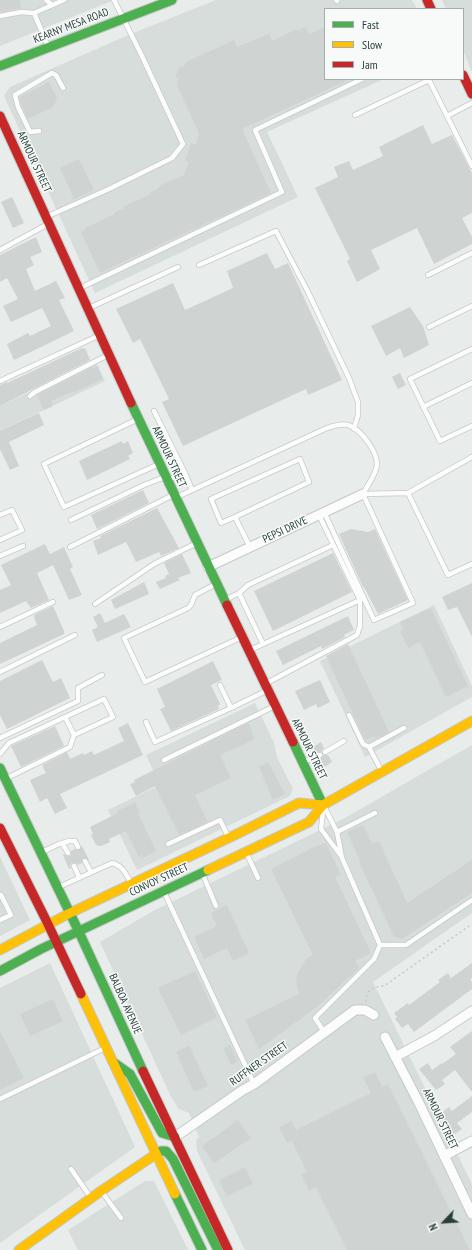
<!DOCTYPE html>
<style>
body{margin:0}
#map{position:relative;width:472px;height:1250px;overflow:hidden;background:#e8ecea;font-family:"PT Sans Narrow",sans-serif}
canvas{display:block}
.legend{position:absolute;left:324px;top:8px;width:140px;height:72px;box-sizing:border-box;background:#f7faf9;border:1px solid #a4afad;margin:0;padding:5px 7px;list-style:none;font-size:12px;color:#273f3b}
.legend li{display:flex;align-items:center;gap:8px;height:20px}
.legend b{width:20px;border:1px solid #a4afad}
.north{position:absolute;left:424px;top:1202px;width:40px;height:40px;-webkit-text-stroke:3px #f7faf9;paint-order:stroke;rotate:245deg;font-size:11px;font-weight:700;line-height:16px;text-align:center;color:#273f3b}
.north::after{content:'';display:block;margin:auto;width:14px;height:18px;background:#273f3b;clip-path:polygon(50% 0,100% 100%,50% 72%,0 100%)}
</style>
<div id="map">
<canvas width="472" height="1250"></canvas>
<ul class="legend">
<li><b style="height:5px;background:#4caf50"></b>Fast</li>
<li><b style="height:5px;background:#ffc107"></b>Slow</li>
<li><b style="height:5px;background:#c62828"></b>Jam</li>
</ul>
<div class="north">N</div>
</div>
<script>
const ctx = document.querySelector('canvas').getContext('2d');
ctx.lineJoin = 'round';
function fill(path, color) { ctx.fillStyle = color; ctx.fill(path, 'evenodd'); }
function strokePath(path, color, width, dash) { ctx.strokeStyle = color; ctx.lineWidth = width; ctx.lineCap = dash ? 'butt' : 'round'; ctx.setLineDash(dash || []); ctx.stroke(path); }
function write(font, color, halo, rows, align = 'center') {
  ctx.font = font + ' "PT Sans Narrow",sans-serif'; ctx.lineWidth = 3; ctx.setLineDash([]); ctx.textBaseline = 'middle'; ctx.strokeStyle = halo; ctx.fillStyle = color; for (const [text, x, y, turn = 0] of rows) {
    ctx.save(); ctx.translate(x, y); ctx.rotate((+turn || 0) * Math.PI / 180); ctx.textAlign = isNaN(turn) ? turn : align; if (halo) ctx.strokeText(text, 0, 0); ctx.fillText(text, 0, 0); ctx.restore();
  }
}
const built = new Path2D(`
 M0,0H114L0,46Z
 M216,0H412L417,9H325V79H384L267,132L298,197L95,293L4,96L10,87L126,36Z
 M442,0H472V72L463,50V9H446Z
 M95,361L105,381L0,431V406Z
 M434,605L472,686V697L365,757L320,661Z
 M255,703L274,743L277,757L293,789L290,796L137,870L108,810L160,785L146,755Z
 M472,745V913L373,982L472,1184V1250H245L197,1151L196,1141L199,1137L189,1113L179,1109L171,1097L100,942L153,911L343,819Z
 M0,857L30,920L0,936Z
 M50,963L135,1147L0,1243V988Z
 M145,1181H154L188,1250H78L68,1230Z`);
const building = new Path2D(`
 M0,0H20L21,8L0,12Z
 M305,27L309,34L325,27V79H350L242,129L271,193L100,273L81,232L85,230V228L115,214V212L124,208V206L151,194L150,192L159,188V186L184,175L189,162L185,161L191,143L196,145L199,133L177,85L179,79L175,77L180,66L184,67L186,62L234,40L237,47L269,34L272,41L297,29L298,31Z
 M49,82L57,98L53,107L28,119L22,106L19,97Z
 M423,125L432,144L452,135L472,173V213L462,218L472,237V244L434,264L417,228L371,250L380,269L357,282L347,261L350,259L315,188L338,177L334,167L349,161L353,170L383,156L379,147Z
 M79,159L94,190L74,199L60,168Z
 M12,197L24,223L13,228L1,202Z
 M36,237L42,252L30,257L34,265L26,269L35,291L56,281L65,298L59,300L74,331L14,360L7,344L28,333L30,336L51,326L42,308L11,322L3,306L18,299L7,278L0,282V255Z
 M267,253L275,269L288,263L342,380L308,395L306,389L183,446L162,402L169,399L140,339L133,343L116,309L173,283L185,310L233,288L227,271Z
 M410,307L423,326L429,345L404,358L400,348L386,356L371,326Z
 M82,348L83,349L85,348L90,360L0,406V385L7,382V383Z
 M98,366L103,379L75,392L74,391L51,401L53,406L44,410L37,395L93,367L94,368Z
 M400,373L406,385L398,389L392,377Z
 M39,413L44,425L9,442L19,466L10,470L0,449V431Z
 M122,441L123,444L128,441L133,453L128,456L130,459L87,480L79,461Z
 M143,490L149,503L97,529L91,515Z
 M157,508L179,548L161,556L159,552L136,562L126,542L98,555L93,541L101,538L100,536Z
 M351,529L368,532L375,529L408,600L378,614L364,587H363L339,534Z
 M45,544L50,554L64,547L73,567L70,569L82,595L69,600L53,565L37,573L49,600L31,608L26,601L0,613V590L11,585L1,565Z
 M333,553L352,592L273,631L254,591Z
 M182,554L191,573L178,578L180,580L160,589L156,582L166,578L165,576L169,574L164,563Z
 M144,582L149,594L115,609L111,600Z
 M472,583V637L457,607L448,610L442,597Z
 M53,606L64,631V634L0,664V643L37,625L34,617L35,616L34,615Z
 M431,608L468,686L446,697L420,642L408,648L400,631L403,629L400,622Z
 M100,613L105,623L124,614L131,627L97,642L92,630L98,627L93,617Z
 M348,616L354,630L344,635L345,637L322,649L321,646L283,665L276,651Z
 M348,644L389,732L375,739L374,736L365,740L326,656Z
 M42,660L53,682L61,678L70,698L7,729L0,715V681Z
 M213,661L222,680L211,685L220,704L218,706L219,709L171,731L160,709L165,707L157,689Z
 M320,680L330,702L318,708L316,704L304,710L295,691Z
 M128,723L143,755L60,794L67,808L55,814L47,798L40,802L30,780L46,773L42,765L67,752L70,759L83,753L84,755L92,751L94,755L124,741L118,728Z
 M248,723L255,739L220,755L231,778L195,795L208,822L179,835L155,786L136,796L130,784L135,782L134,780Z
 M55,726L64,746L21,767L11,746Z
 M321,742L324,748L321,752L316,753L313,747Z
 M324,755H328L332,762L324,767L320,759Z
 M268,762L285,794L273,800L259,767Z
 M135,802L140,813L138,814L156,851L143,858L142,855L139,857L126,831L109,839L110,842L101,846L96,845L91,835L93,834L90,827L118,813L117,811Z
 M363,825L372,844L379,841L407,903L472,860V893L402,939L394,937L360,864L361,863L347,832Z
 M326,843L341,875L335,877L371,953L355,961L359,968L317,1007L259,1049L245,1020L299,994L296,980L298,972L307,958L313,955L271,869L316,846Z
 M82,846L89,860L84,858L82,859V863L78,865L76,863H72L70,865L71,868L69,869L63,855L64,854L67,856H70L71,854V851L75,849L79,850Z
 M227,905L249,953L233,961L227,948L204,959L194,937L217,926L211,913Z
 M472,963V978L470,979L472,982V989L414,1032L408,1024L402,1028L395,1019L397,1017L394,1013L408,1003L409,1005L440,982L438,980L448,973L451,978Z
 M195,971L217,1017L181,1035L158,988Z
 M53,999L63,1021L30,1036L20,1014Z
 M0,1031L24,1078L0,1090Z
 M472,1031V1092L455,1070L442,1080L445,1084L436,1090L419,1069L428,1063L432,1070L442,1063V1064L456,1054L450,1047Z
 M189,1045L208,1086L194,1092L176,1052Z
 M230,1045L238,1062L231,1065L223,1048Z
 M375,1072L382,1087L388,1084L470,1250H347L316,1187L309,1191L301,1174L307,1172L292,1141L287,1143L279,1127L292,1121L296,1130L371,1093L363,1077Z
 M472,1096V1112L457,1123L462,1129L453,1135L447,1127L448,1126L442,1118L444,1117L441,1113L449,1107L452,1111Z
 M238,1120L251,1138L214,1163L202,1146Z
 M245,1167L253,1184L227,1196L219,1180Z`);
const path = new Path2D(`
 M366,1002C367,990 372,986 384,986L472,924`);
const lane = new Path2D(`
 M46,0L52,5
 M336,0L337,1
 M34,13L48,46
 M0,16L21,12L34,13L64,0
 M355,115L429,80L472,166
 M447,116L472,103
 M39,131L30,132L18,107L15,95L52,73L56,75L63,88
 M46,217L109,189L172,158L183,144L141,54L114,0
 M0,250L48,224
 M199,265L276,231L308,292L349,378L358,402V415L354,429
 M428,275L472,253
 M80,288L282,192L255,130L362,79
 M89,308L178,267
 M429,327L472,306
 M472,349L410,379L440,441L472,426
 M0,381L100,335
 M30,396L35,392L108,355
 M423,407L472,383
 M154,411L185,473
 M138,419L44,464L64,507L159,464
 M168,480L185,473L192,490
 M408,493L448,575L472,564
 M363,494L408,493L472,457
 M177,497L327,428C333,426 341,423 348,425C361,429 381,455 376,469C374,477 367,486 363,494
 M324,512L374,620L413,603L363,494
 M0,515L12,510L22,530L0,540
 M319,515L360,600
 M235,517L309,482L300,459L211,499L221,523L235,517L250,547
 M71,520L144,485L165,477
 M70,547L173,495
 M0,556L23,546
 M216,584L195,595L191,605L188,608L124,638L145,682L242,637
 M239,593L263,644
 M225,600L239,593L248,585L333,545
 M95,604L154,564L197,543
 M0,627L53,602
 M250,650L360,600V626L357,635L265,684
 M0,672L75,635
 M220,685L231,708L268,690
 M349,715L363,744L369,747
 M146,722L155,742L231,708
 M0,738L78,701V688L102,675
 M325,752L344,741
 M0,754L9,743L104,699L113,717L74,735L65,717
 M164,760L275,706
 M303,762L320,755
 M381,770L369,747L404,728
 M7,778L70,747L74,735
 M325,808L337,832L342,858L380,945H406L472,900
 M323,812L321,829L341,856
 M337,832L375,813
 M62,843L68,853
 M168,844L220,820L228,836
 M42,852L59,844L69,841H75L78,847
 M247,854L258,878
 M85,861L91,872
 M74,866L79,877
 M203,875L216,906
 M59,887L112,863C122,865 126,874 131,883
 M164,892L254,1084
 M0,896L1,895L11,915L0,920
 M324,1032L315,1018L374,959L380,945
 M0,1099L105,1048
 M71,1169L91,1198
 M102,1192L121,1218`);
const street = new Path2D(`
 M208,567L363,494
 M385,1037L419,1103L472,1214
 M395,1057L434,1036L472,1011
 M175,1137L243,1090L254,1084L355,1010H365L374,1015
 M444,1156L472,1141`);
const fast = new Path2D(`
 M0,66L172,0
 M131,403L227,605
 M293,742L323,805
 M0,768L79,932L143,1071
 M0,971L41,949L208,870
 M113,1062L130,1074L162,1133L175,1137
 M156,1154L161,1151H166L173,1159L218,1250
 M175,1194L202,1250`);
const slow = new Path2D(`
 M208,870L309,822L323,805L472,721
 M0,950L70,913L237,834L299,803L323,805
 M81,994L175,1194
 M19,1250L101,1191L156,1154`);
const jam = new Path2D(`
 M427,0L431,9
 M463,75L472,94
 M0,116L131,403
 M227,605L293,742
 M0,828L46,920L81,994
 M143,1071L228,1250`);
const streetNames = [
 ["KEARNY MESA ROAD",71,26,-21],
 ["ARMOUR STREET",34,162,65],
 ["ARMOUR STREET",169,457,65],
 ["PEPSI DRIVE",285,530,-25],
 ["ARMOUR STREET",309,749,64],
 ["CONVOY STREET",159,880,-25],
 ["BALBOA AVENUE",125,1004,66],
 ["RUFFNER STREET",259,1064,-35],
 ["ARMOUR STREET",440,1119,64]
];
fill(built, '#d7dddb');
fill(building, '#cfd4d2');
strokePath(lane, '#c5c9c8', 6);
strokePath(street, '#c5c9c8', 11);
strokePath(fast, '#c2c8c6', 11);
strokePath(slow, '#c2c8c6', 11);
strokePath(jam, '#c2c8c6', 11);
strokePath(path, '#c3cbca', 1.5, [2, 3]);
strokePath(lane, '#fcfcfc', 4.5);
strokePath(street, '#fcfcfc', 9);
strokePath(fast, '#4caf50', 9);
strokePath(slow, '#ffc107', 9);
strokePath(jam, '#c62828', 9);
write('11px', '#273f3b', '#f7faf9', streetNames);
</script>
